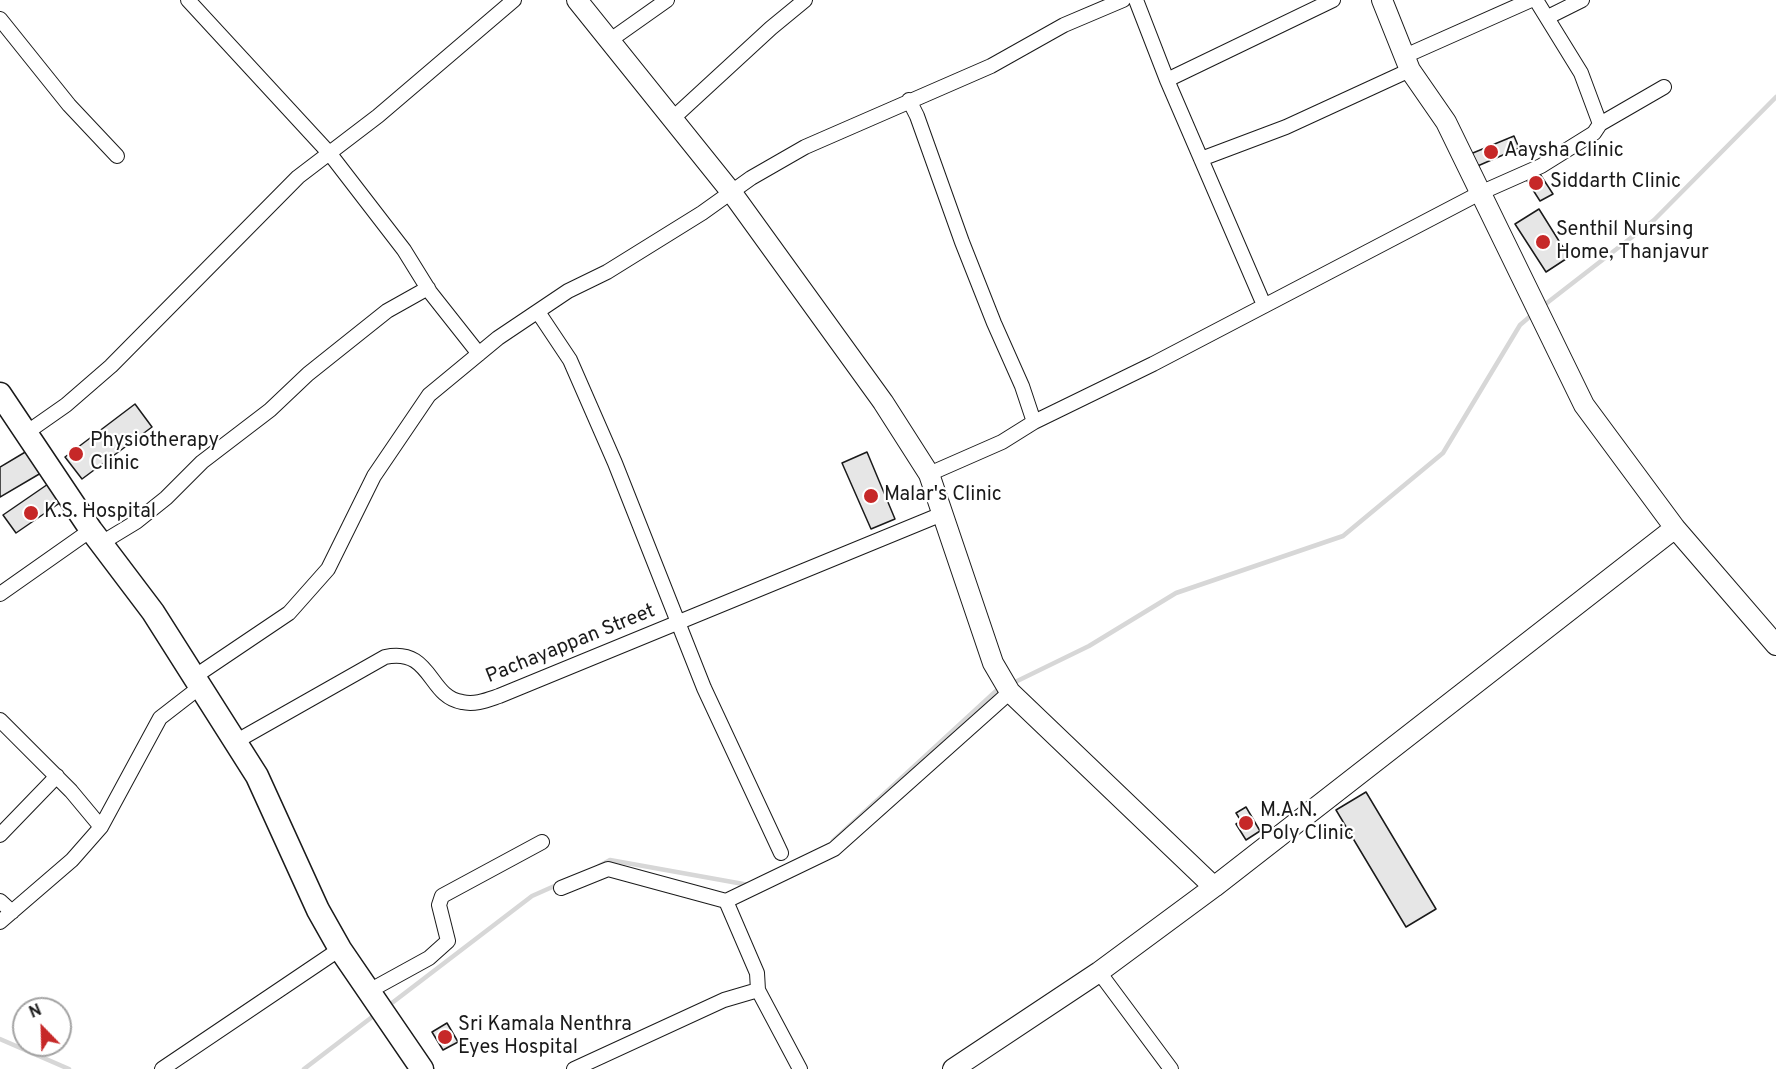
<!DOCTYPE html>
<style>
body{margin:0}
#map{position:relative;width:1776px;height:1069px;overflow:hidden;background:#fff;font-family:Overpass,sans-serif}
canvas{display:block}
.north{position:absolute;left:12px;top:997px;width:60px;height:60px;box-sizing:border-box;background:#fff;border:2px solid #a3a3a3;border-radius:50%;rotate:337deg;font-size:16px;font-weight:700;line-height:24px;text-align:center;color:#1a1a1a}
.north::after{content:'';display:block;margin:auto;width:21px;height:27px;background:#c62828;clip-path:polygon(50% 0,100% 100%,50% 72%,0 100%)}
</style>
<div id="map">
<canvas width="1776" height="1069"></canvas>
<div class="north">N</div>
</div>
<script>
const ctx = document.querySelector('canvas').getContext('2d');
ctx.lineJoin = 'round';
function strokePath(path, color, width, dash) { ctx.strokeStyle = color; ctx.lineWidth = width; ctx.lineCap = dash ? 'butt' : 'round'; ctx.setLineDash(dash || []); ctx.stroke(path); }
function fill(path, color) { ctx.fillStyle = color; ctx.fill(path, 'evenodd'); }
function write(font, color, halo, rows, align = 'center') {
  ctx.font = font + ' Overpass,sans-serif'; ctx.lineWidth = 4.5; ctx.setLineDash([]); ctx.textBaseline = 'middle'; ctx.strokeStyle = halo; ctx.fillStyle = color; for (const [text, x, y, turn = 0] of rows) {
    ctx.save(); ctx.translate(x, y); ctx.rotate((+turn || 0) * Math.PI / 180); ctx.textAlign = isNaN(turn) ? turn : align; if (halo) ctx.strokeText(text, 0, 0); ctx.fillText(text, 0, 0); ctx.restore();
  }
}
const stream = new Path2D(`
 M1543,306L1654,220L1776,97
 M1011,684L1089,646L1176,593L1343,536L1443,453L1520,325L1534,313
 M833,841L996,691L1003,688
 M599,866L610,860L749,885
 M388,1006L532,896L559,884
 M0,1039L69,1069
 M304,1069L376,1014`);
const building = new Path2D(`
 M1514,136L1519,148L1473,168L1468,155Z
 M1538,171L1553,194L1540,201L1526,179Z
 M1539,209L1569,257L1546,272L1515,224Z
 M135,404L152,427L82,479L65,457Z
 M27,451L41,473L0,497V467Z
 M867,452L895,519L871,529L842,463Z
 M51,482L64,500L16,533L3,515Z
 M1366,792L1436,909L1406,927L1336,810Z
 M1246,807L1260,831L1246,840L1236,824L1241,821L1236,813Z
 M447,1023L458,1042L443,1050L432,1032Z`);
const street = new Path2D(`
 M188,0L330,154L404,250L430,292L479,354
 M1136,0L1167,80L1264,305
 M1548,17L1582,0
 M0,19L69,105L117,156
 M609,41L667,0
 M1405,56L1531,0
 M1167,80L1333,0
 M909,100L917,116L962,242L994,323L1022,386L1034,422
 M671,120L771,28L805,0
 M1600,124L1664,87
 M1201,159L1286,127L1410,70
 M538,312L570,360L615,463L704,688L781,853
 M26,433L66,405L111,366L298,177L378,116L514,0
 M929,474L1002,442L1034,422L1153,364L1480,193L1541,166L1594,133L1600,124L1581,73L1536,0
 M103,542L136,522L166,498L202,462L270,410L308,374L387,311L428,288
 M0,594L91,530
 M194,677L289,613L328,569L374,476L429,395L498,338L568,291L607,272L702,213L751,178L805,147L991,66L1064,25L1123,0
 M0,720L71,791L101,827
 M235,742L385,657C432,647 428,697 462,702C475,705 487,700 499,696L942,514
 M0,835L57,776
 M561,888L608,869L726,901L834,849L1010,692
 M0,901L12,912
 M726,901L757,973L758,990
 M0,922L72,860L101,827L160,718L200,687
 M1099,972L1171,1069
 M369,991L429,958L448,941L439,905L442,896L542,842
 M162,1069L340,949
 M574,1069L724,1000L758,990L800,1069`);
const secondary = new Path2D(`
 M577,0L732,193L883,402L929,474L993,663L1010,692L1214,887
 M1382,0L1410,70L1446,122L1584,405L1675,528L1776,645
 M953,1069L1099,972L1214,887L1675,528`);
const primary = new Path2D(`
 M0,394L91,530L153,612L257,776L318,910L340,949L422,1069`);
const markers = [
 [1491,152,8,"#c62828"],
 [1536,183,8,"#c62828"],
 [1543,242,8,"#c62828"],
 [76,454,8,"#c62828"],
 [871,496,8,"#c62828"],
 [31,513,8,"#c62828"],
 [1246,823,8,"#c62828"],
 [445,1037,8,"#c62828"]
];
const poiNames = [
 ["Aaysha Clinic",1504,152],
 ["Siddarth Clinic",1550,183],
 ["Senthil Nursing",1556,231],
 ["Home, Thanjavur",1556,254],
 ["Physiotherapy",90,442],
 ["Clinic",90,465],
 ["Malar's Clinic",884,496],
 ["K.S. Hospital",44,513],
 ["M.A.N.",1260,812],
 ["Poly Clinic",1260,835],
 ["Sri Kamala Nenthra",458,1026],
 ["Eyes Hospital",458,1049]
];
const streetNames = [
 ["Pachayappan Street",571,645,-22]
];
strokePath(stream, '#d7d7d7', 4.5);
fill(building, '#e6e6e6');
strokePath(building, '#1a1a1a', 1.5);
strokePath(street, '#1a1a1a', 16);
strokePath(secondary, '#1a1a1a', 22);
strokePath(primary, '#1a1a1a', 25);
strokePath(street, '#fff', 14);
strokePath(secondary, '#fff', 20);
strokePath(primary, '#fff', 22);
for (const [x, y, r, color] of markers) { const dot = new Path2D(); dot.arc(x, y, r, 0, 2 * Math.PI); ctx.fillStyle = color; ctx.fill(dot); strokePath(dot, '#fff', 2); }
write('20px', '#1a1a1a', '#fff', poiNames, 'left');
write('20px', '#1a1a1a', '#fff', streetNames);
</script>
